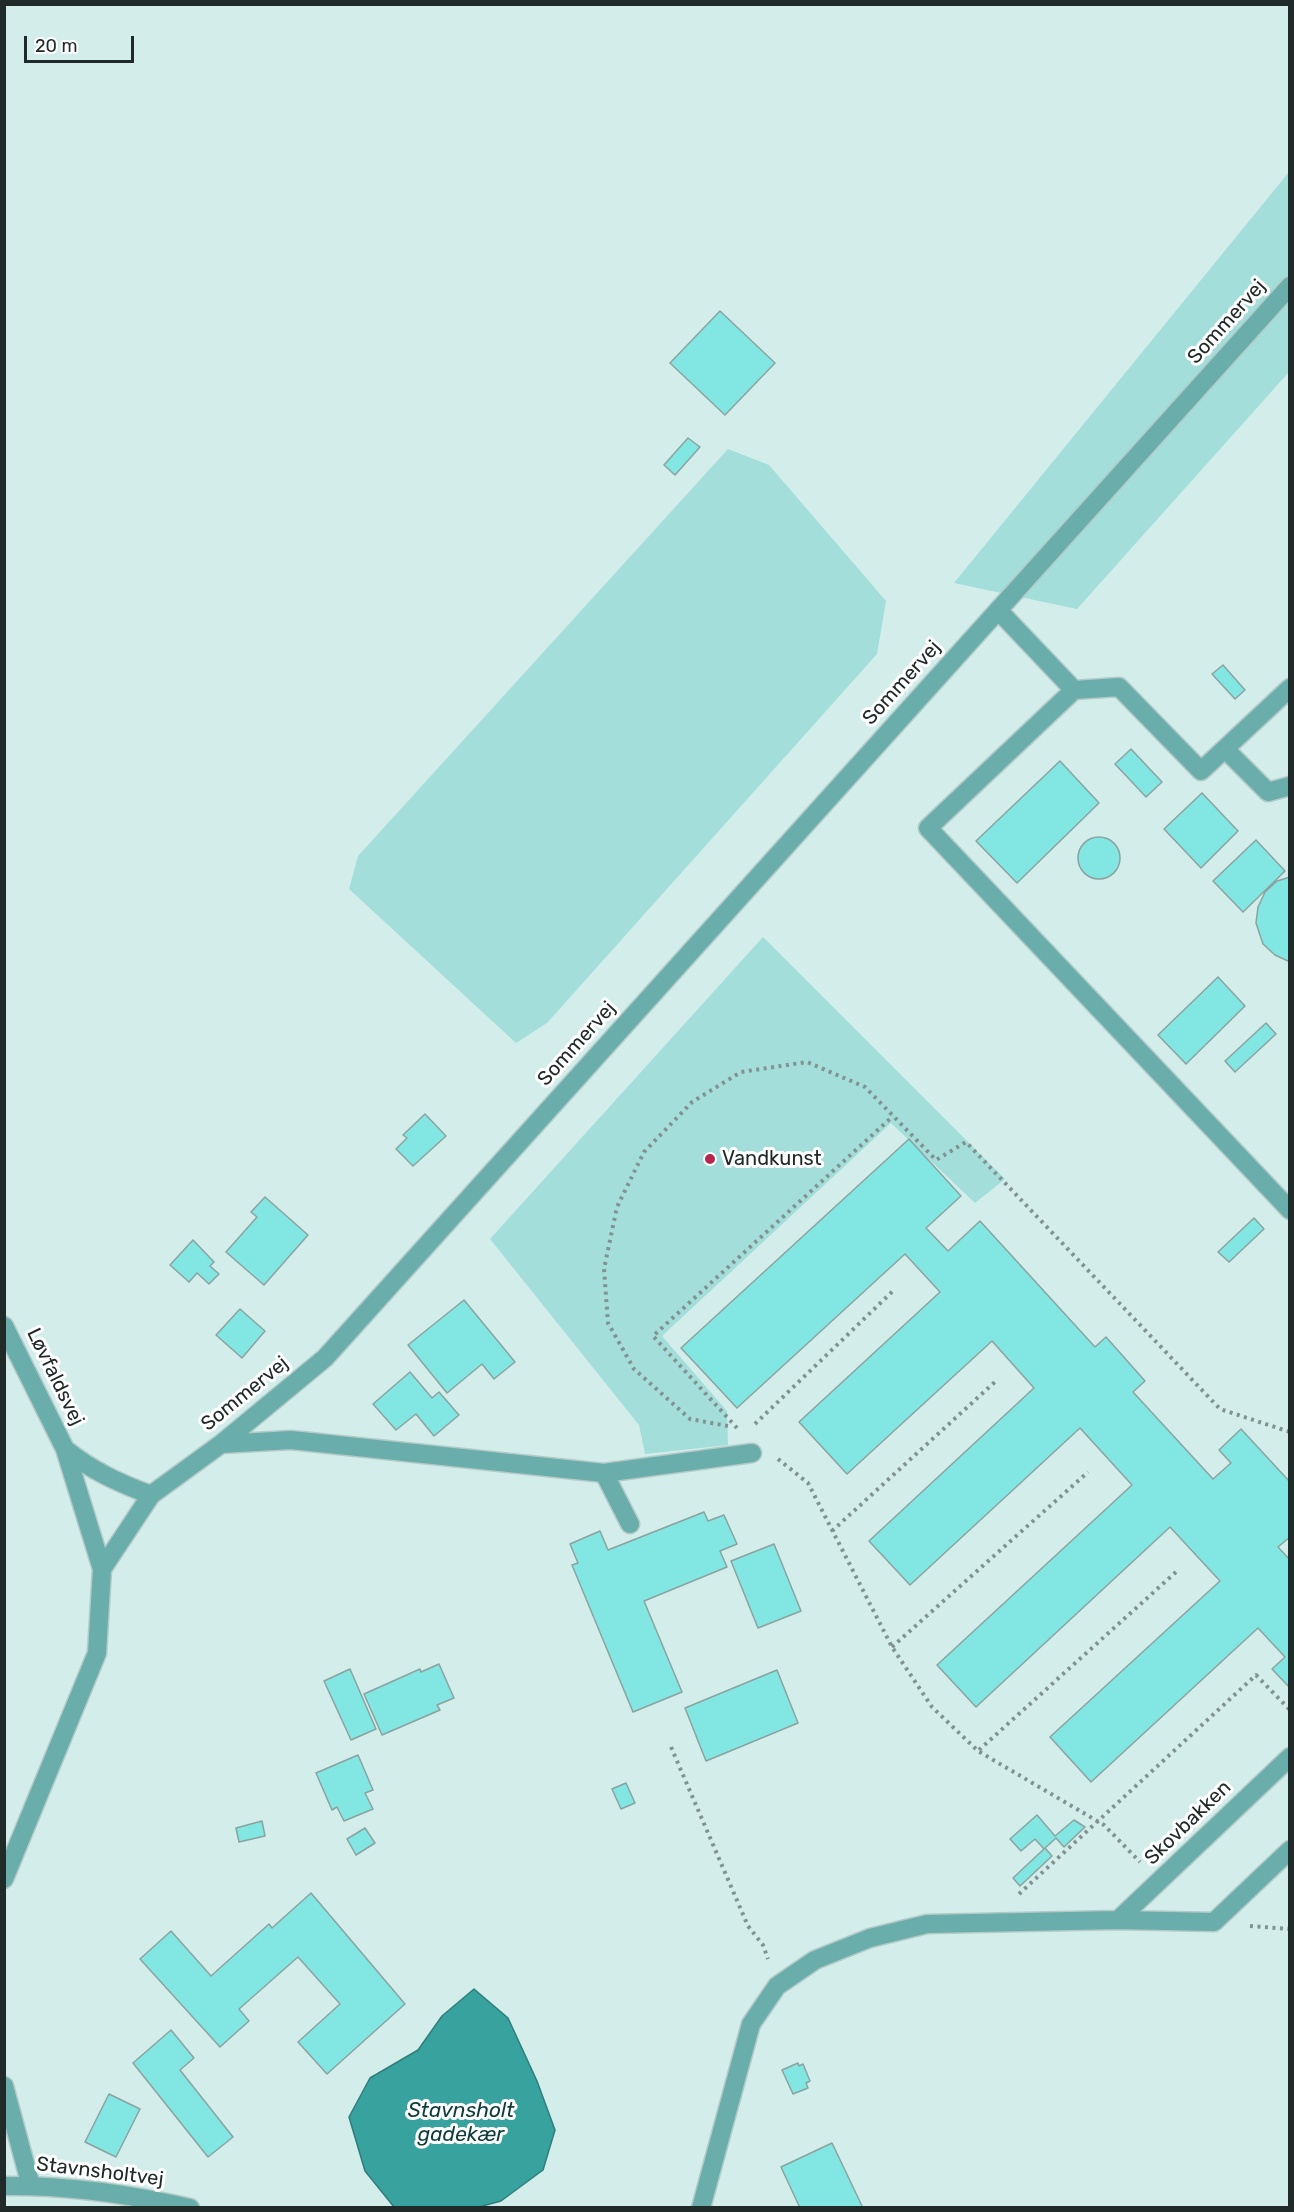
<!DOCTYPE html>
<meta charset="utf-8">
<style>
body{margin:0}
#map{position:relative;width:1294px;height:2212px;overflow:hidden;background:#d3edeb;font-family:Rubik,sans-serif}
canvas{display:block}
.frame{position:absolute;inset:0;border:6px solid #202a29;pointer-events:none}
.scale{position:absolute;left:24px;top:36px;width:110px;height:27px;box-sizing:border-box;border:3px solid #202a29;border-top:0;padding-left:8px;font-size:18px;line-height:21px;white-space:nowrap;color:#202a29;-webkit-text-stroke:4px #fff;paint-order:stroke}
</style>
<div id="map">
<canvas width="1294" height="2212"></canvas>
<div class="frame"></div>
<div class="scale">20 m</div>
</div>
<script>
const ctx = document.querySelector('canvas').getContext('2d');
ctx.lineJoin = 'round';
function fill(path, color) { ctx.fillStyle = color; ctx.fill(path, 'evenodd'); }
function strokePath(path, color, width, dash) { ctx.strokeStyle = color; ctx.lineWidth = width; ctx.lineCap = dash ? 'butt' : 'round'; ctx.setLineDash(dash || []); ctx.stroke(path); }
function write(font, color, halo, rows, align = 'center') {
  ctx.font = font + ' Rubik,sans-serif'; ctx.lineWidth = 6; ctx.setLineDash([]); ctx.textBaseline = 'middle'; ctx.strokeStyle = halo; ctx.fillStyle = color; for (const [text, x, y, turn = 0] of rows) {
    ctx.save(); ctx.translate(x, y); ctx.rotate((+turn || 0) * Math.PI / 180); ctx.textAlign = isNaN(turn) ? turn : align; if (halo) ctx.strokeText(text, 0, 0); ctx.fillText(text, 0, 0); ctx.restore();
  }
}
const green = new Path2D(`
 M1289,172V372L1077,609L954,583Z
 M728,449L769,465L886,601L877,654L547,1023L516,1043L349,889L358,856Z
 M763,937L1005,1179L975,1203L891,1123L662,1336L727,1411L728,1445L645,1454L639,1425L490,1239Z`);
const water = new Path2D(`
 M474,1989L508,2018L537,2081L555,2130L543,2170L501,2201L479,2207H394L365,2171L349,2117L370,2078L418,2050L442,2016Z`);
const building = new Path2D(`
 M720,311L775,363L725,415L670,363Z
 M688,438L700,447L675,475L664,465Z
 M1223,665L1245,690L1235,699L1212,674Z
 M1131,749L1162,782L1146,797L1115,764Z
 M1060,761L1099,803L1017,883L976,841Z
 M1202,793L1238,831L1201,868L1164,829Z
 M1078 858a21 21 0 1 1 42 0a21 21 0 1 1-42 0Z
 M1256,840L1285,871L1243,912L1213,881Z
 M1290,877V962L1275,955L1263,944L1256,923L1258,907L1265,892L1277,881Z
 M1218,977L1245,1006L1186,1064L1158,1035Z
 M1266,1023L1276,1034L1235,1072L1225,1061Z
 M425,1114L446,1136L413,1166L396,1149L407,1138L403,1135Z
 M909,1139L961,1196L926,1228L948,1251L980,1221L1095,1347L1106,1337L1145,1381L1133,1392L1213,1479L1231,1463L1219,1450L1241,1429L1290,1482V1537L1278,1547L1290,1560V1688L1272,1669L1285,1657L1258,1628L1091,1782L1050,1737L1220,1581L1170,1527L976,1707L937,1665L1132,1485L1080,1428L910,1585L869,1541L1034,1388L992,1341L847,1474L799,1422L940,1292L905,1254L737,1408L681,1348Z
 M265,1197L308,1235L264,1285L226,1252L257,1217L251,1212Z
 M1254,1218L1264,1229L1229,1262L1218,1252Z
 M193,1240L214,1262L210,1266L219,1274L209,1284L197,1273L189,1282L170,1265Z
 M464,1300L515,1362L494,1379L482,1364L447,1393L408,1345Z
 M240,1309L265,1331L242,1358L216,1335Z
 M410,1372L432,1398L439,1392L459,1415L434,1436L416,1414L396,1430L373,1404Z
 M704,1512L708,1521L724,1515L737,1544L720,1551L727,1567L644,1601L682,1692L633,1712L572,1565L578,1563L570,1544L600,1531L608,1550Z
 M774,1544L801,1611L758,1628L731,1561Z
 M439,1664L454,1698L437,1705L440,1710L382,1735L364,1694L420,1669L421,1672Z
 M350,1669L376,1729L351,1740L324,1681Z
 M777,1670L798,1723L706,1761L685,1708Z
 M358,1755L373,1790L365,1793L373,1809L344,1821L337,1807L332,1810L316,1773Z
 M626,1783L635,1803L621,1809L612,1789Z
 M1037,1815L1055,1836L1074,1820L1085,1827L1064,1847L1056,1838L1044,1849L1035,1839L1021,1851L1010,1839Z
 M262,1821L265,1836L239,1842L236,1828Z
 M365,1828L375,1843L356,1855L347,1839Z
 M1045,1848L1052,1856L1020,1886L1013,1878Z
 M311,1893L405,2004L327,2074L298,2042L340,2004L298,1957L239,2009L249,2021L220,2047L140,1959L171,1931L211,1976L269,1924L272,1928Z
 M171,2030L194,2058L180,2070L233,2137L208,2157L133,2063Z
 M798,2063L799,2066L803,2064L810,2081L806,2083L808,2088L793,2094L782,2070Z
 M109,2094L140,2109L116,2157L85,2142Z
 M832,2143L863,2208H800L781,2167Z`);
const path = new Path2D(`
 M755,1424L895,1289
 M728,1426L690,1419L634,1369L608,1323L604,1269L617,1207L644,1152L692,1102L741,1072L807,1062L865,1087L936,1160L966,1142L1220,1409L1290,1432
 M737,1428L653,1336L893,1116
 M778,1459L808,1483L892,1647L932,1707L978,1751L1104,1825L1140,1862
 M832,1531L997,1380
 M892,1647L1088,1472
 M671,1747L748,1926L763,1945L768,1959
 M979,1750L1176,1572
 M1019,1894L1256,1675L1290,1710
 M1250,1926L1290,1929`);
const minor = new Path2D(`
 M998,610L1074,690L928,828L1290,1210
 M1074,690L1119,687L1201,771L1290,688
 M1225,749L1268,792L1290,786
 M4,1326L65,1449L102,1569
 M221,1444L291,1440L604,1473L752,1453
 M65,1449C92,1471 119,1483 151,1495
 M604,1473L630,1524
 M4,1879L97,1653L102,1569L151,1495L221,1444L325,1358L1290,286
 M1118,1920L1290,1757
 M4,2086L31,2186
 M4,2186C67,2185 129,2194 190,2208
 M701,2208L751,2024L777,1986L815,1960L870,1938L927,1924L1118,1920L1214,1922L1290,1850`);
const markers = [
 [710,1159,6,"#b7264e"]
];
const streetNames = [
 ["Sommervej",1227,322,-48],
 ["Sommervej",902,683,-48],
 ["Sommervej",577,1044,-48],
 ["Løvfaldsvej",55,1377,64],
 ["Sommervej",245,1394,-39],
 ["Skovbakken",1188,1823,-44],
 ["Stavnsholtvej",100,2172,7]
];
const poiNames = [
 ["Vandkunst",722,1159]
];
const waterNames = [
 ["Stavnsholt",461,2111],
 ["gadekær",461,2135]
];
fill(green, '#a3dedb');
fill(water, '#37a29e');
strokePath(water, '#307e7b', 1.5);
fill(building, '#82e7e2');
strokePath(building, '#8aa3a1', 1.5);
strokePath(minor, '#b3cac8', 21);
strokePath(path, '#809391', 4, [3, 4.5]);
strokePath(minor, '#69aeaa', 18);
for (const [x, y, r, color] of markers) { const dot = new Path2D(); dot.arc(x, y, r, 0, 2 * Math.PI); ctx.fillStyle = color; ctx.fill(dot); strokePath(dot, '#fff', 2); }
write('20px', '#202a29', '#fff', streetNames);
write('20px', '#202a29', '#fff', poiNames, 'left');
write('italic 21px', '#0c3d3b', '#fff', waterNames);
</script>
